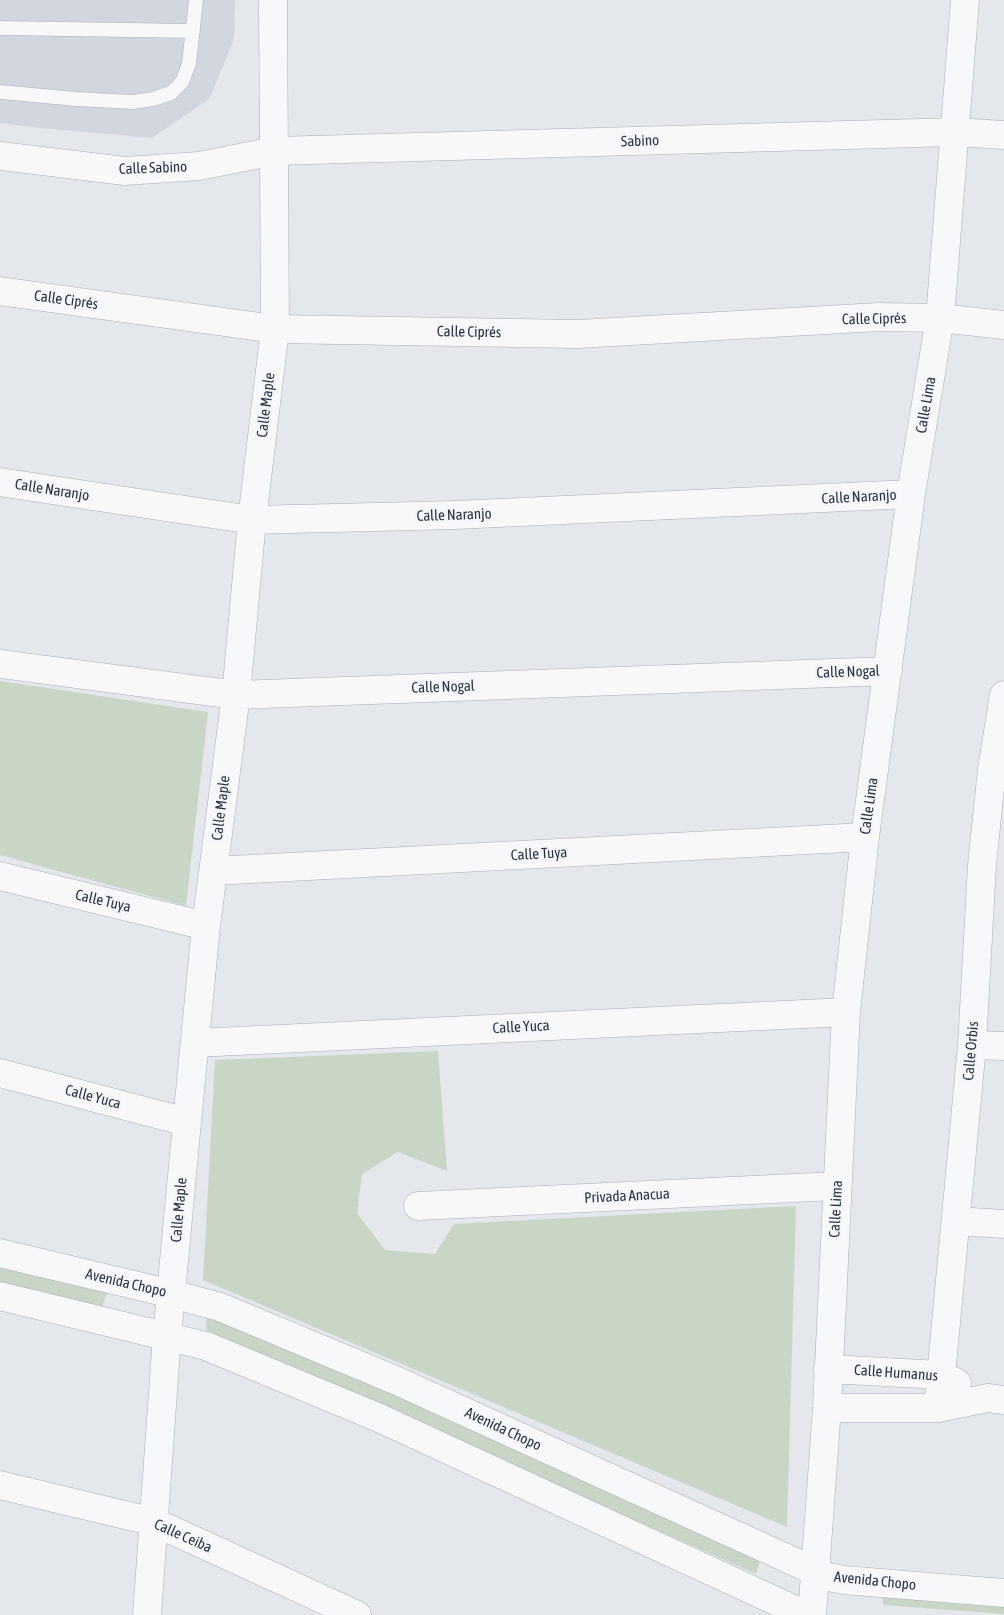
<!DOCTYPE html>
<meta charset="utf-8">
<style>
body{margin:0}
canvas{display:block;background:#e4e7ec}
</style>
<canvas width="1004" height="1615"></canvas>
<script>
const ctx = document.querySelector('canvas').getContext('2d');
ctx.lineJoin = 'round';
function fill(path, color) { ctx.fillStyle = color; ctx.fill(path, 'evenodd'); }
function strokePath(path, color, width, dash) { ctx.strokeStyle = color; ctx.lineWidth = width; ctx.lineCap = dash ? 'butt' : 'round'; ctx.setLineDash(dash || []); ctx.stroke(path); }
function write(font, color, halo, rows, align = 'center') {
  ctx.font = font + ' "Asap Condensed",sans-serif'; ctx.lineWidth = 4.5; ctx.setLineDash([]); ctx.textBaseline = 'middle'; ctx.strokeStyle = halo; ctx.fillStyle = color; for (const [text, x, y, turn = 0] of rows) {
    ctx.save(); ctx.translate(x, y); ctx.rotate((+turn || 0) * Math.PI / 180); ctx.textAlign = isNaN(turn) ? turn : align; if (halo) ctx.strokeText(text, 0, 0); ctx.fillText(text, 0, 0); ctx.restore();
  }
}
const built = new Path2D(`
 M0,0H235L234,39L210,98L152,138L30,127L0,123Z`);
const green = new Path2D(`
 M0,681L208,712L186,906L0,855Z
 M438,1051L447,1171L398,1152L362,1174L357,1213L385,1250L435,1254L454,1224L796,1206L787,1527L203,1280L215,1060Z
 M0,1262L109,1288L102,1307L0,1282Z
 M206,1309L761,1557L756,1574L206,1330Z
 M882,1587L1004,1597V1614L883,1605Z`);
const service = new Path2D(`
 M0,28L193,31
 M0,92L76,99L133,102L153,99L171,93L182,82L189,64L196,0`);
const minor = new Path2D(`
 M0,156L125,171L199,166L275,151L955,132L1004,135
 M0,291L275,329L578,334L879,317L940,318L1004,325
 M0,482L252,520L455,515L911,494
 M0,664L236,695L888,671
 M213,871L865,837
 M0,876L206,926
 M195,1043L846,1012
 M972,1045L1004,1046
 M0,1073L187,1122
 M418,1206L836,1186
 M956,1221L1004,1224
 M828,1369L941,1375L957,1383
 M827,1408H938L988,1398L1004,1400
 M938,1408L972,1045L982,865L992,769L1004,695
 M0,1485L154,1522L357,1615
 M147,1615L167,1336L187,1122L206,926L236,695L252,520L275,329L273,0
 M812,1615L827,1408L846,1012L865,837L911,494L940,318L965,0`);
const tertiary = new Path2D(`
 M0,1253L172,1294L220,1307L395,1380L828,1577L844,1580L1004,1593
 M0,1296L206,1346L377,1417L806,1615`);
const streetNames = [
 ["Sabino",640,141,-2],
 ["Calle Sabino",153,168,-2],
 ["Calle Ciprés",66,300,8],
 ["Calle Ciprés",874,319,-1],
 ["Calle Ciprés",469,332,1],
 ["Calle Maple",266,405,-83],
 ["Calle Lima",926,405,-80],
 ["Calle Naranjo",52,490,9],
 ["Calle Naranjo",859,497,-3],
 ["Calle Naranjo",454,515,-2],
 ["Calle Nogal",848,672,-2],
 ["Calle Nogal",443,687,-2],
 ["Calle Lima",869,806,-82],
 ["Calle Maple",221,808,-83],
 ["Calle Tuya",539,854,-3],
 ["Calle Tuya",103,901,13],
 ["Calle Yuca",521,1027,-3],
 ["Calle Orbis",971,1051,-85],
 ["Calle Yuca",93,1097,15],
 ["Privada Anacua",627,1196,-3],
 ["Calle Lima",836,1209,-87],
 ["Calle Maple",179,1210,-85],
 ["Avenida Chopo",126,1283,13],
 ["Calle Humanus",896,1373,4],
 ["Avenida Chopo",503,1429,25],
 ["Calle Ceiba",183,1536,24],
 ["Avenida Chopo",875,1581,6]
];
fill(built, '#d2d6de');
fill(green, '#c9d6c5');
strokePath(service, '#a9aeb7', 15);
strokePath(minor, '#a9aeb7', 29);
strokePath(tertiary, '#a9aeb7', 29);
strokePath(service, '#f7f8fa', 14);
strokePath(minor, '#f7f8fa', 28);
strokePath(tertiary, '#f7f8fa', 28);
write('15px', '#2b3445', '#f4f6f9', streetNames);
</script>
